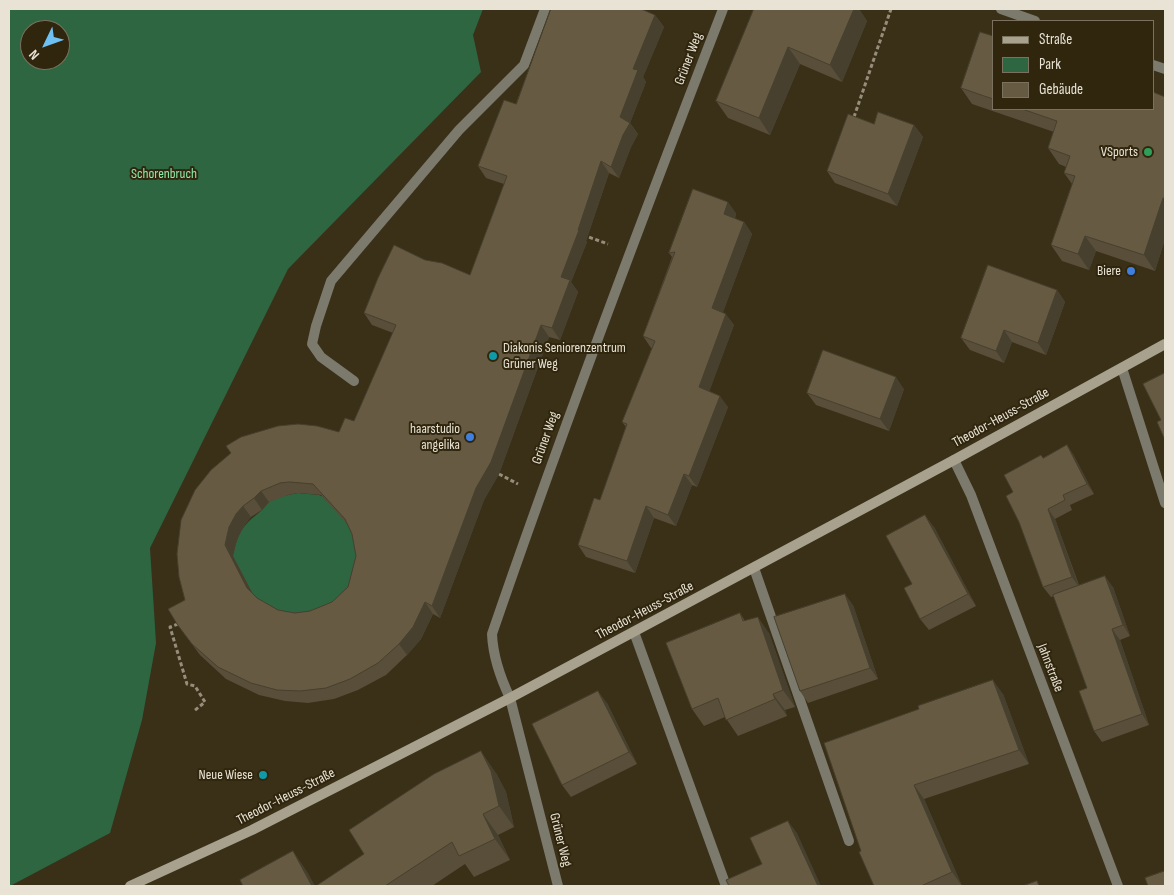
<!DOCTYPE html>
<meta charset="utf-8">
<style>
body{margin:0}
#map{position:relative;width:1174px;height:895px;overflow:hidden;background:#3a3018;font-family:"Sofia Sans Condensed",sans-serif}
canvas{display:block}
.frame{position:absolute;inset:0;border:10px solid #e9e3d5;pointer-events:none}
.legend{position:absolute;left:992px;top:20px;width:162px;height:90px;box-sizing:border-box;background:#30260e;border:1px solid #7a725e;margin:0;padding:6px 9px;list-style:none;font-size:15px;color:#e9e3d5}
.legend li{display:flex;align-items:center;gap:10px;height:25px}
.legend b{width:25px;border:1px solid #7a725e}
.north{position:absolute;left:20px;top:20px;width:50px;height:50px;box-sizing:border-box;background:#30260e;border:1px solid #7a725e;border-radius:50%;rotate:228deg;font-size:14px;font-weight:700;line-height:20px;text-align:center;color:#e9e3d5}
.north::after{content:'';display:block;margin:auto;width:18px;height:22px;background:#6ec2f3;clip-path:polygon(50% 0,100% 100%,50% 72%,0 100%)}
</style>
<div id="map">
<canvas width="1174" height="895"></canvas>
<div class="frame"></div>
<ul class="legend">
<li><b style="height:6px;background:#a7a18e"></b>Straße</li>
<li><b style="height:14px;background:#2e6642"></b>Park</li>
<li><b style="height:14px;background:#665b42"></b>Gebäude</li>
</ul>
<div class="north">N</div>
</div>
<script>
const ctx = document.querySelector('canvas').getContext('2d');
ctx.lineJoin = 'round';
function fill(path, color) { ctx.fillStyle = color; ctx.fill(path, 'evenodd'); }
function strokePath(path, color, width, dash) { ctx.strokeStyle = color; ctx.lineWidth = width; ctx.lineCap = dash ? 'butt' : 'round'; ctx.setLineDash(dash || []); ctx.stroke(path); }
function write(font, color, halo, rows, align = 'center') {
  ctx.font = font + ' "Sofia Sans Condensed",sans-serif'; ctx.lineWidth = 4; ctx.setLineDash([]); ctx.textBaseline = 'middle'; ctx.strokeStyle = halo; ctx.fillStyle = color; for (const [text, x, y, turn = 0] of rows) {
    ctx.save(); ctx.translate(x, y); ctx.rotate((+turn || 0) * Math.PI / 180); ctx.textAlign = isNaN(turn) ? turn : align; if (halo) ctx.strokeText(text, 0, 0); ctx.fillText(text, 0, 0); ctx.restore();
  }
}
const green = new Path2D(`
 M9,9H483L473,35L481,72L288,269L150,548L156,643L142,720L110,833L10,886ZM30,30H60V60H30Z
 M298,493L319,495L333,501L360,545V587L304,624L256,600L232,559C238,534 240,527 261,511C264,508 266,505 269,502C277,496 289,495 298,493Z`);
const path = new Path2D(`
 M854,117L891,9
 M583,235L608,244
 M499,474L518,484
 M178,624L170,627L187,684L195,686L205,702L194,711`);
const service = new Path2D(`
 M1122,368L1165,503
 M354,381L321,357L312,344L316,326L331,281L459,130L524,65L545,9
 M754,568L849,841
 M634,632L726,886`);
const minor = new Path2D(`
 M1001,9L1035,21
 M1153,65L1165,69
 M954,460L971,495L1118,886
 M558,886L510,698C500,677 493,657 492,634C564,424 643,216 723,9`);
const secondary = new Path2D(`
 M130,886L252,830L510,698L954,460L1165,344`);
const wall = new Path2D(`
 M754,9H859L867,21L842,82L800,64L770,135L728,118L716,101Z
 M655,15L664,27L643,77L646,82L630,123L638,134L631,147L619,178L609,173L586,241L587,242L571,282L578,292L560,340L549,337L499,474L484,500L440,618L433,614L421,639L407,655L386,675L358,690L334,699L308,703L285,701L259,695L226,679L200,655L177,624L231,453L226,446L339,432L354,421L393,333L372,325L364,313L425,260L470,275L504,184L486,178L478,166L516,104ZM298,493L321,495L348,525L352,534L356,556L348,587L332,602L310,611L295,613L278,610L257,598L252,593L233,556L237,539L244,526L251,517L262,510L269,502L288,495Z
 M993,36V109H1153L1165,97V239L1155,271L1096,251L1089,270L1062,261L1051,245L1072,184L1064,173L1066,167L1059,164L1048,148L1054,132L972,104L961,88Z
 M874,124L914,125L923,137L897,206L835,183L827,171Z
 M736,213L735,219L744,222L752,234L723,312L734,325L709,391L728,407L697,487L692,485L676,526L654,518L635,573L586,557L578,545L600,500L626,427L622,422L652,348H651L643,336L672,257L669,253Z
 M1057,290L1065,302L1046,355L1012,342L1004,363L970,350L961,338Z
 M904,389L889,431L816,405L807,393Z
 M1067,445L1074,456L1094,494L1070,505L1072,510L1055,519L1079,585L1113,587L1130,636L1120,640L1149,725L1102,742L1094,731L1087,688L1054,596L1051,597L1043,587L1013,492L1043,458Z
 M934,527L976,606L929,630L920,619L912,584Z
 M853,605L878,679L808,703L800,691Z
 M740,613L745,621L769,633L795,707L785,710L787,716L738,736L725,717L704,726L692,709Z
 M1003,694L1029,764L924,799L962,886H874L824,743Z
 M607,703L637,764L571,797L562,785Z
 M496,773L506,792L514,827L498,835L510,860L474,877L465,864L432,886H316Z`);
const shadedWall = new Path2D(`
 M854,9H859L867,21L842,82L830,65Z
 M655,15L664,27L643,77L646,82L630,123L638,134L631,147L619,178L611,167L620,117L633,69Z
 M788,47L800,64L770,135L759,118Z
 M914,125L923,137L897,206L888,194Z
 M601,161L609,173L586,241L587,242L571,282L578,292L560,340L552,328L561,277Z
 M1163,198L1165,201V239L1155,271L1144,255Z
 M728,202L736,213L732,226L724,214Z
 M744,222L752,234L720,320L712,308Z
 M1085,236L1096,251L1089,270L1078,254Z
 M1057,290L1065,302L1046,355L1038,343Z
 M726,314L734,325L707,398L699,387Z
 M541,325L549,337L499,474L484,500L440,618L432,606L476,488Z
 M1004,330L1012,342L1004,363L996,351Z
 M896,377L904,389L889,431L880,419Z
 M720,396L728,407L697,487L689,476Z
 M1067,445L1074,456L1094,494L1087,484Z
 M684,474L692,485L676,526L668,515Z
 M261,491L269,502L262,510L254,498Z
 M243,506L251,517L244,526L237,539L233,556L256,600L247,588L225,545L229,527L236,514Z
 M646,506L654,518L635,573L627,561Z
 M1048,509L1055,519L1079,587L1072,577Z
 M925,515L934,527L976,606L968,594Z
 M1105,576L1113,587L1130,636L1123,625Z
 M845,594L853,605L878,679L870,668Z
 M425,602L433,614L421,639L407,655L399,644Z
 M758,617L769,633L795,707L783,690Z
 M1112,629L1120,640L1149,725L1142,714Z
 M993,680L1003,694L1029,764L1019,750Z
 M598,691L607,703L637,764L629,752Z
 M773,694L785,710L787,716L775,699Z
 M481,751L496,773L506,792L514,827L499,806Z
 M914,785L924,799L962,886L952,872Z
 M483,814L498,835L510,860L495,839Z
 M788,821L797,833L821,886H818Z
 M293,851L308,873L315,886H312Z`);
const building = new Path2D(`
 M551,9H641L655,15L633,69L638,70L620,117L630,123L623,135L611,167L601,161L578,230H579L561,277L570,280L552,328L541,325L491,462L476,488L432,606L425,602L413,627L399,644L378,663L350,679L326,688L300,691L277,690L251,683L218,667L192,644L177,624L168,609L185,600L179,577L177,554L181,520L195,490L211,470L231,453L226,446L241,437L278,426L298,424L317,426L339,432L345,418L354,421L396,325L364,313L378,278L394,245L425,260L442,263L470,275L507,176L478,166L504,100L516,104ZM290,482L313,484L345,519L352,534L356,556L348,587L332,602L310,611L295,613L278,610L257,598L247,588L225,545L229,527L236,514L243,506L254,498L261,491L280,483Z
 M754,9H854L830,65L788,47L759,118L716,101Z
 M980,32L993,36V99L961,88Z
 M1153,92L1165,97V198H1163L1144,255L1085,236L1078,254L1051,245L1075,176L1064,173L1070,156L1048,148L1057,121L1022,109H1153Z
 M878,112L914,125L888,194L827,171L848,114L874,124Z
 M693,189L728,202L724,214L744,222L712,308L726,314L699,387L720,396L689,476L684,474L668,515L646,506L627,561L578,545L594,498L600,500L627,424L622,422L655,341L643,336L675,252L669,253Z
 M988,265L1057,290L1038,343L1004,330L996,351L961,338Z
 M823,350L896,377L880,419L807,393Z
 M1165,373V440L1157,422L1161,420L1143,384Z
 M1067,445L1087,484L1063,495L1065,500L1048,509L1072,577L1043,587L1019,522L1006,496L1013,492L1004,475L1041,455L1043,458Z
 M925,515L968,594L920,619L904,588L912,584L886,536Z
 M1105,576L1123,625L1112,629L1142,714L1094,731L1079,691L1087,688L1053,595Z
 M845,594L870,668L800,691L774,617Z
 M740,613L743,621L758,617L783,690L773,694L775,699L726,720L718,698L692,709L666,643Z
 M993,680L1019,750L914,785L952,872L921,886H874L859,852L861,851L824,743L919,709L918,706Z
 M598,691L629,752L562,785L532,724Z
 M481,751L491,771L499,806L483,814L495,839L459,856L452,842L385,886H316L364,854L349,830L434,774Z
 M788,821L818,886H729L726,880L762,864L750,838Z
 M293,851L312,886H243L240,880Z
 M1165,871V886H1148L1145,878Z
 M1037,881L1039,886H1023Z`);
const markers = [
 [1148,152,5,"#2e9e5b"],
 [1131,271,5,"#3f7fe0"],
 [493,356,5,"#0f9aa8"],
 [470,437,5,"#3f7fe0"],
 [263,775,5,"#0f9aa8"]
];
const streetNames = [
 ["Grüner Weg",689,59,-69],
 ["Theodor-Heuss-Straße",1001,418,-29],
 ["Grüner Weg",546,438,-70],
 ["Theodor-Heuss-Straße",645,611,-28],
 ["Jahnstraße",1050,668,69],
 ["Theodor-Heuss-Straße",286,797,-27],
 ["Grüner Weg",560,840,76]
];
const poiNames = [
 ["VSports",1138,152],
 ["Biere",1121,271],
 ["Diakonis Seniorenzentrum",503,348,"left"],
 ["Grüner Weg",503,364,"left"],
 ["haarstudio",460,429],
 ["angelika",460,445],
 ["Neue Wiese",253,775]
];
const parkNames = [
 ["Schorenbruch",164,174]
];
fill(green, '#2e6642');
strokePath(path, '#968e7b', 3, [4, 2.5]);
strokePath(service, '#7c796d', 10);
strokePath(minor, '#7c796d', 10);
strokePath(secondary, '#a7a18e', 10);
fill(wall, '#584e39');
fill(shadedWall, '#47402e');
fill(building, '#665b42');
strokePath(building, '#47402e', 1);
for (const [x, y, r, color] of markers) { const dot = new Path2D(); dot.arc(x, y, r, 0, 2 * Math.PI); ctx.fillStyle = color; ctx.fill(dot); strokePath(dot, '#30260e', 2); }
write('14px', '#e9e3d5', '#30260e', streetNames);
write('14px', '#e9e3d5', '#30260e', poiNames, 'right');
write('14px', '#8deaac', '#30260e', parkNames);
</script>
